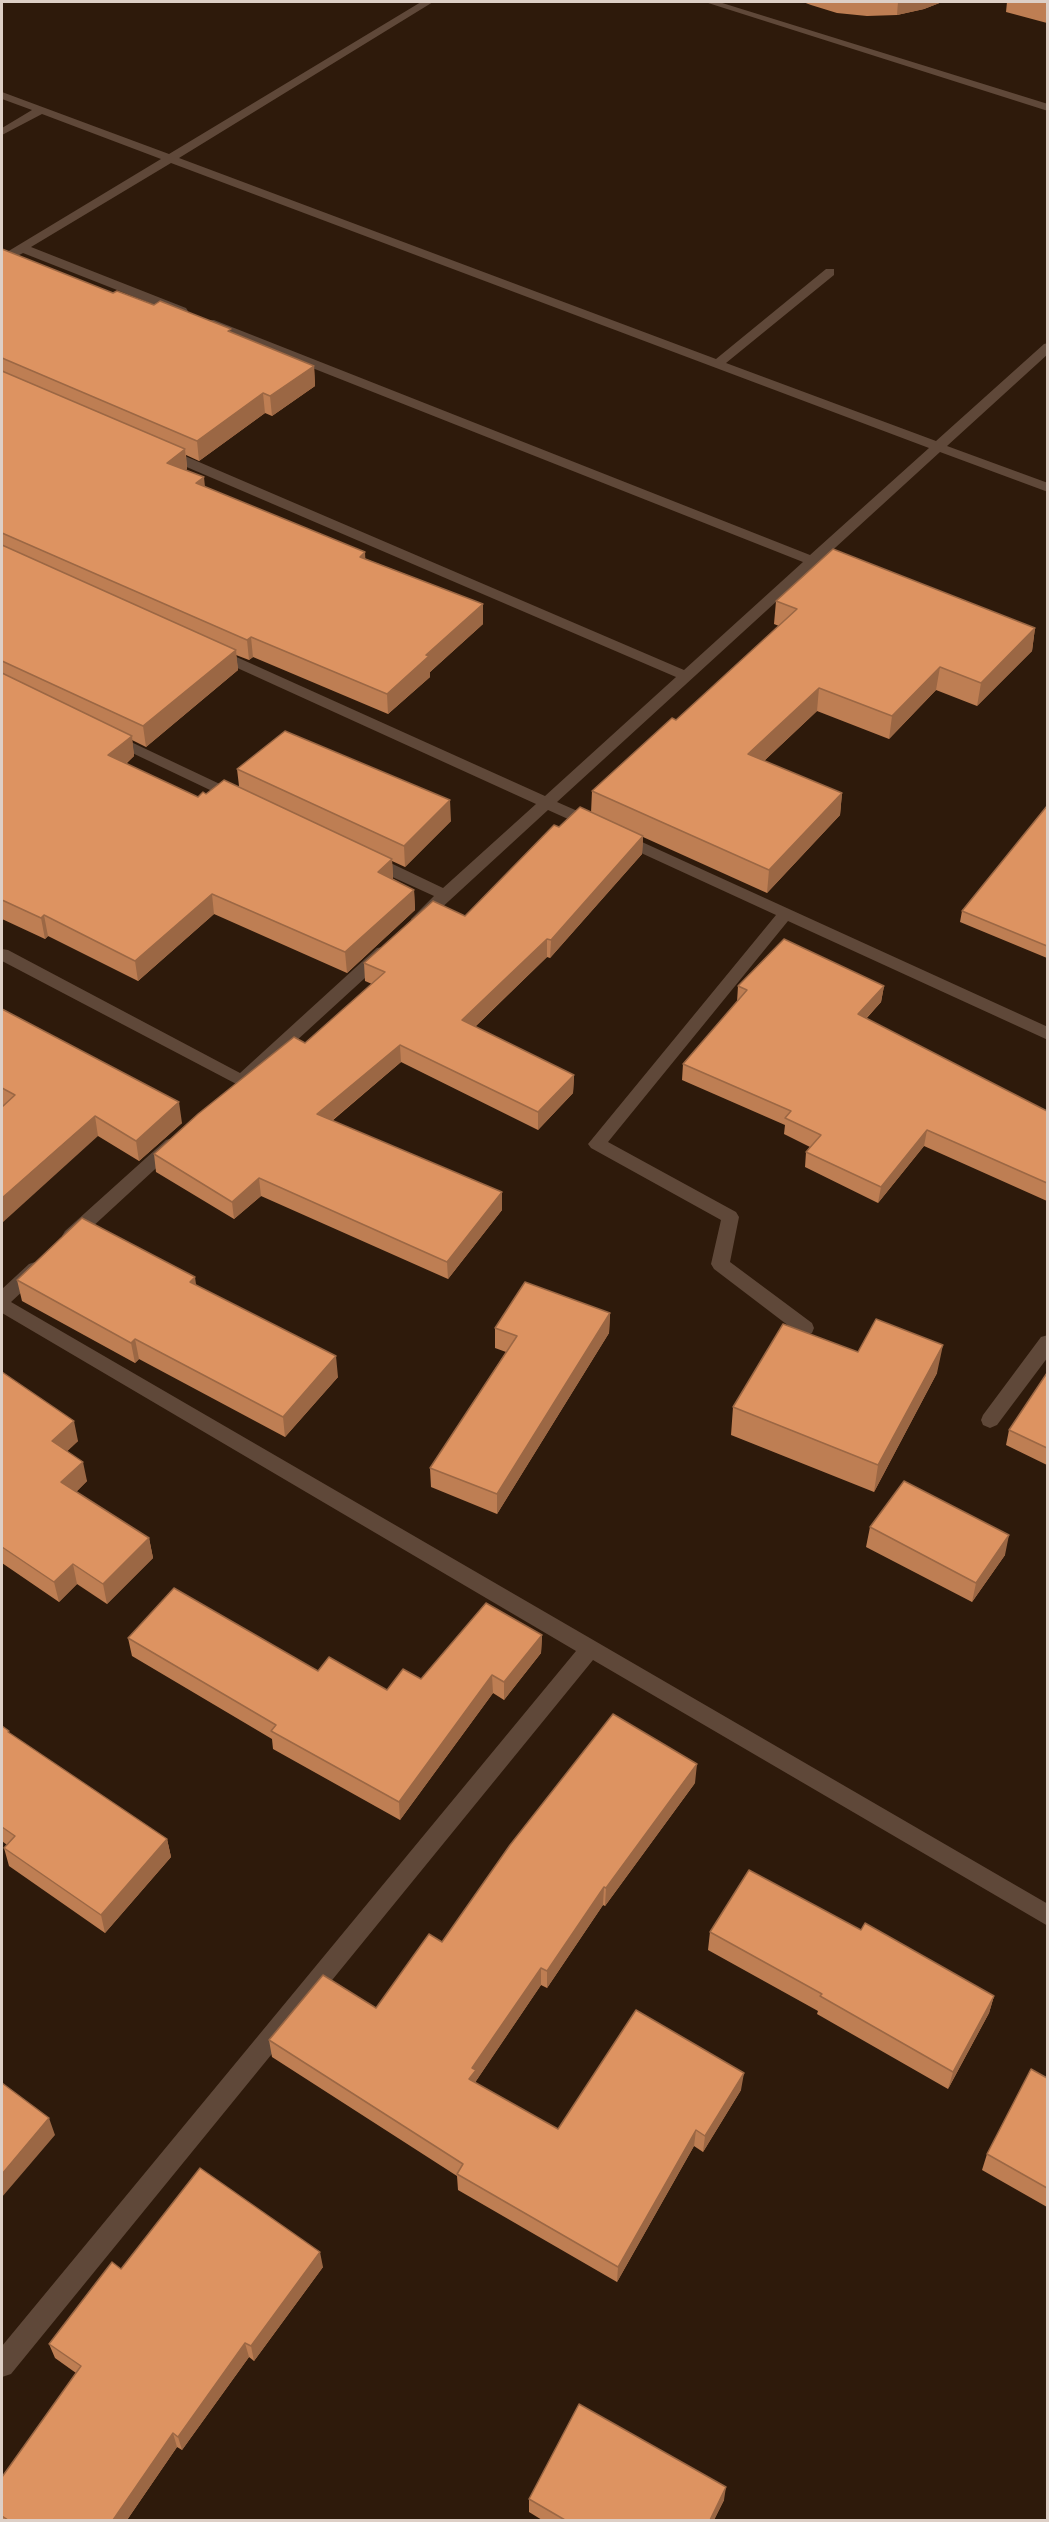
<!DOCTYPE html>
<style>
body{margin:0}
#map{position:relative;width:1049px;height:2522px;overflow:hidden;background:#2e1a0b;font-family:Overpass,sans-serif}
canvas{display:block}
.frame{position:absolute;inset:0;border:3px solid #ddcfc6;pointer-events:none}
</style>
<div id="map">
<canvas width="1049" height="2522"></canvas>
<div class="frame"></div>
</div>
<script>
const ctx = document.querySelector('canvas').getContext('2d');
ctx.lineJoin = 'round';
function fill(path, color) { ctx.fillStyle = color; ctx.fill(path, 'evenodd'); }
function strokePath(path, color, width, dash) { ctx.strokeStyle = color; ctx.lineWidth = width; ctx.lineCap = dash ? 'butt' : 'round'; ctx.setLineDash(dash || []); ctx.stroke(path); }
const minor = new Path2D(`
 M421,2H433L179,158L716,359L826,269H834V275L726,363L936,441L1044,344L1048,343V354L947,446L1048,483V492L940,452L557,802L598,820L601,824L598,828H588L548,810L425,923H413L411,919L434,896L366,865L364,861L366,857H378L443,888L536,804L211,656L209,653L211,650H221L545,796L676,677L161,456L159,453L161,450H171L684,670L803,562L206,326L204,323L206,320H214L810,555L929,448L171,163L31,247L186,308L188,311L186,314H178L23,253L2,264V255L161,159L42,114L2,135V128L32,110L2,99V92L169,154Z
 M705,2H719L1048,104V111Z
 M112,733L241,794L244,797L236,802L231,800L107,741L105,738Z
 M620,832L1048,1027V1040L788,921L608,1142L736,1212L739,1217L730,1262L812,1323L814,1328L812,1333L805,1335L798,1333L714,1269L711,1264L721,1220L591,1148L588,1144L776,915L615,841L612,837Z
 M383,947L389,948L391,952L389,956L248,1085L242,1087L2,961V949L8,950L240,1073L377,948Z
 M172,1138L178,1140L181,1144L178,1148L77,1241L71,1243L65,1241L62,1236L65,1231L166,1140Z
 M35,1262L41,1264L44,1269L41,1274L11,1302L1048,1904V1926L593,1660L11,2374L2,2377V2346L576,1651L2,1313V1289L29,1264Z
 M1048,1335V1357L997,1425L990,1428L983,1425L981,1420L983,1415L1041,1337Z`);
const wall = new Path2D(`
 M803,2H942L924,9L897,15L867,16L837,13L811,5Z
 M1007,2H1047V23L1006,12Z
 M2,249L113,293L154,305L232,333L314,366L315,386L272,416L265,413L199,461L186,455L187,469L186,470L205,487L366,559L483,604V624L430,672V677L388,714L253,657L249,660L236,655L238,670L146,747L132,740L134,756L126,764L198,797L239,786L237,769L451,821L405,867L392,861L393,879L414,890L415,910L347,973L214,914L138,981L48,936L45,939L2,919Z
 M776,601L1035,628L1032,651L977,706L936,690L889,739L817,711L764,761L842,793L840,815L767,893L643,837L642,854L550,958L547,957L475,1027L574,1075L573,1093L538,1130L401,1062L332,1121L502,1210L448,1279L261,1196L234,1219L156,1172L154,1154L305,1043L372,984L365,981L364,963L465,916L559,827L591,813L592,791L676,720L779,626L774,624Z
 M1047,806V958L960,922L962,911Z
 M738,986H884L881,1002L866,1019L1047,1111V1201L924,1146L878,1203L805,1167L806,1152L810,1147L784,1134L785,1125L682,1080L683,1064L737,1002Z
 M2,1009L182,1123L139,1161L98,1136L2,1106Z
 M17,1280L196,1286L338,1377L285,1437L139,1359L135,1363L22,1301Z
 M610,1313L609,1333L497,1514L431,1487L430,1468L506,1352L495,1348V1328Z
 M858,1352L937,1373L874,1492L731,1435L733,1407Z
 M2,1372L78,1441L67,1451L87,1481L76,1492L149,1538L153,1558L107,1604L77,1584L59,1602L2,1563Z
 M1047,1373V1465L1006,1445L1009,1430Z
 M870,1527L1005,1555L972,1602L866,1547Z
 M542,1635L541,1653L504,1700L493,1693L400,1820L273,1749L272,1739L132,1656L128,1638L318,1671L387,1690L421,1679Z
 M2,1726L10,1734L167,1839L171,1857L105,1933L9,1866L4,1848L7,1845L2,1841Z
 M695,1783L605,1906L603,1905L547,1988L541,1985L476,2081V2083L558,2129L741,2090L703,2152L694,2146L617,2282L458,2190L457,2176L272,2057L269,2040L376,2008L442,1942Z
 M861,1930L994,1996L989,2013L948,2089L817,2014L818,2011L708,1950L710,1932Z
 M1047,2078V2207L982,2170L987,2154Z
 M323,2267L254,2361L249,2357L182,2450L177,2447L127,2520H2V2477L76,2373L55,2358L49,2344L121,2269Z
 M529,2499L724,2500L714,2520H542L529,2512Z`);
const shadedWall = new Path2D(`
 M898,2H942L924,9L897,15Z
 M314,366L315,386L272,416L270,396Z
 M263,393L265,413L199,461L197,441Z
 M185,449L187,469L169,483L167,463Z
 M204,477L206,497L196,483Z
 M365,552L366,572L360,557Z
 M483,604V624L430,672V677L388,714L387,694L426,655Z
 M1035,628L1032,651L977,706L981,683Z
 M251,637L253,657L249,660L247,640Z
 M236,650L238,670L146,747L143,726Z
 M940,667L936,690L889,739L892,716Z
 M819,688L817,711L747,777L748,754Z
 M132,736L134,756L111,776L108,755Z
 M842,793L840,815L767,893L769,870Z
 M450,800L451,821L405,867L404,846Z
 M643,836L642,854L550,958L551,940Z
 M392,859L393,879L378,872Z
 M414,890L415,910L347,973L345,952Z
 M212,894L214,914L138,981L135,961Z
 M44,915L48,936L45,939L41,918Z
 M547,939V957L463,1038L462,1020Z
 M884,986L881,1002L855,1030L858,1014Z
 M400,1045L401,1062L318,1132L317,1114Z
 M574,1075L573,1093L538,1130V1112Z
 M179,1102L182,1123L139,1161L136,1141Z
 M95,1116L98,1136L2,1223V1198Z
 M927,1130L924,1146L878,1203L881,1187Z
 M259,1178L261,1196L234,1219L232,1202Z
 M502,1192V1210L448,1279L447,1262Z
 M195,1277L198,1298L190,1282Z
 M610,1313L609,1333L497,1514V1494Z
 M135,1339L139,1359L135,1363L131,1343Z
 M943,1345L937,1373L874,1492L878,1465Z
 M336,1356L338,1377L285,1437L283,1417Z
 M74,1421L78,1441L57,1461L52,1441Z
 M83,1462L87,1481L66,1502L61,1482Z
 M1009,1535L1005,1555L972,1602L976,1583Z
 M149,1538L153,1558L107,1604L103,1584Z
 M73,1564L77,1584L59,1602L54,1582Z
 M542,1635L541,1653L504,1700V1682Z
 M492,1675L493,1693L400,1820L399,1802Z
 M697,1764L695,1783L605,1906L606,1888Z
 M167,1839L171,1857L105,1933L101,1915Z
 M604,1887L603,1905L547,1988V1971Z
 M541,1968V1985L476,2081V2087L469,2079L472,2068Z
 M994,1996L989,2013L948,2089L953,2072Z
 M744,2073L741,2090L703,2152L705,2136Z
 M49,2118L55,2135L2,2197V2174Z
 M696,2130L694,2146L617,2282L618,2267Z
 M320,2252L323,2267L254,2361L251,2346Z
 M245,2343L249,2357L182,2450L178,2437Z
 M173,2433L177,2447L127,2520H113Z
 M726,2487L724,2500L714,2520H710Z`);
const building = new Path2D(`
 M2,249L113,293L117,291L154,305L160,301L231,329L228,331L314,366L270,396L263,393L197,441L2,358Z
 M2,371L185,449L167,463L204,477L196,483L365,552L360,557L483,604L426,655L429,656L387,694L251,637L247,640L2,533Z
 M2,545L236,650L143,726L2,661Z
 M833,549L1035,628L981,683L940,667L892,716L819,688L748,754L842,793L769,870L592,791L672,718L676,720L797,609L776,601Z
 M2,673L132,736L108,755L198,797L203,792L206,794L224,780L392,859L378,872L414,890L345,952L212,894L135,961L44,915L41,918L2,900Z
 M285,731L450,800L404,846L237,769Z
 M1047,806V946L962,911Z
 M580,807L643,836L551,940L547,939L462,1020L574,1075L538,1112L400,1045L317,1114L502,1192L447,1262L259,1178L232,1202L154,1154L198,1114L294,1037L305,1043L385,972L364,963L433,901L465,916L554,825L559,827Z
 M784,939L884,986L858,1014L1047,1111V1183L927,1130L881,1187L806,1152L821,1135L785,1118L791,1111L683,1064L747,990L738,986Z
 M2,1009L179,1102L136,1141L95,1116L2,1198V1107L15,1095L2,1088Z
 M82,1218L195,1277L190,1282L336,1356L283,1417L135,1339L131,1343L17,1280Z
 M525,1282L610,1313L497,1494L430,1468L517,1336L495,1328Z
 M876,1319L943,1345L878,1465L733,1407L783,1324L858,1352Z
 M2,1372L74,1421L52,1441L83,1462L61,1482L149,1538L103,1584L73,1564L54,1582L2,1547Z
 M1047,1373V1448L1009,1430Z
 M904,1481L1009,1535L976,1583L870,1527Z
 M174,1588L318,1671L329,1657L387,1690L403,1669L421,1679L486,1603L542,1635L504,1682L492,1675L399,1802L271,1731L276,1725L128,1638Z
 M613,1714L697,1764L606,1888L604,1887L547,1971L541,1968L472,2068L476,2070L469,2079L558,2129L636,2010L744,2073L705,2136L696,2130L618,2267L457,2174L463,2164L269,2040L323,1975L376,2008L429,1934L442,1942L510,1845Z
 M2,1726L9,1731L8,1732L167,1839L101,1915L4,1848L15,1836L2,1827Z
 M749,1870L861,1930L865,1923L994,1996L953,2072L820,1996L822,1994L710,1932Z
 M1031,2069L1047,2078V2188L987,2154Z
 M2,2083L49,2118L2,2174Z
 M200,2168L320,2252L251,2346L245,2343L178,2437L173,2433L113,2520H8L2,2516V2477L81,2366L49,2344L112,2262L121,2269Z
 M579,2404L726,2487L710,2520H565L529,2499Z`);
fill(minor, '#5f4839');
fill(wall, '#be7e53');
fill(shadedWall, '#9b6744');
fill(building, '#dd9361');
strokePath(building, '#9b6744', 1.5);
</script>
